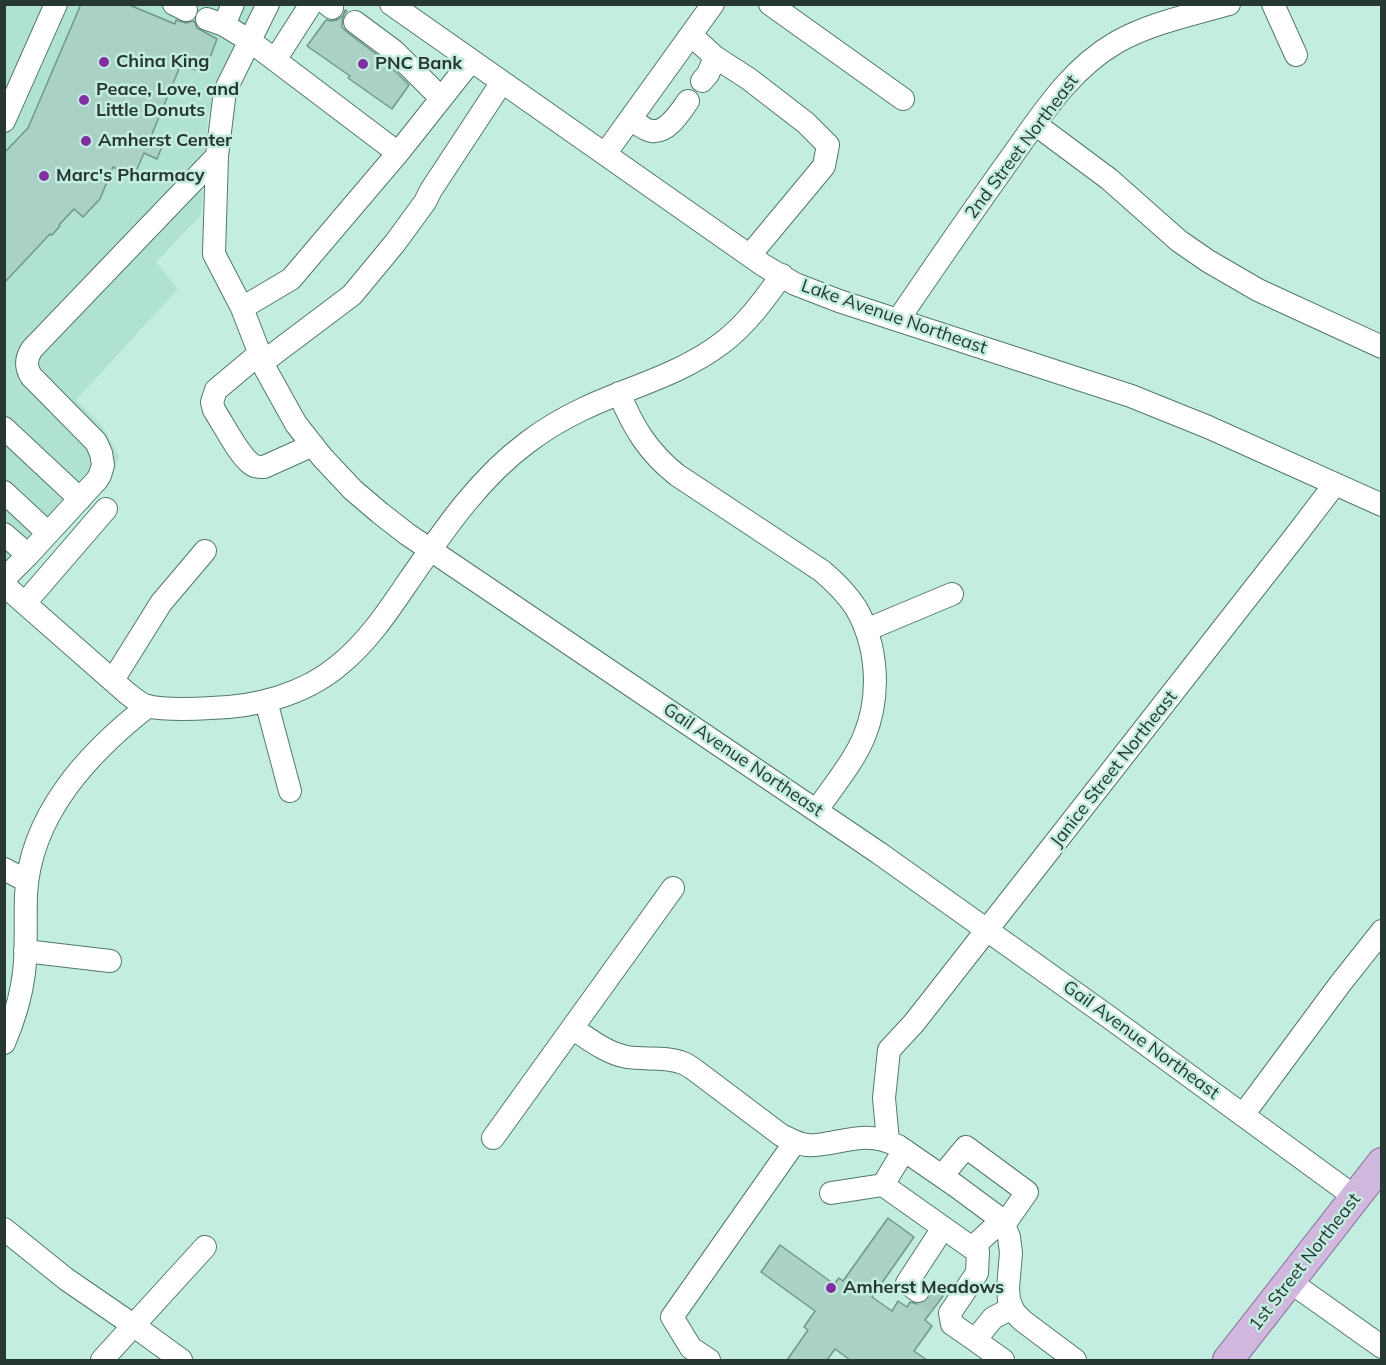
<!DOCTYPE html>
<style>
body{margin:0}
#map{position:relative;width:1386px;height:1365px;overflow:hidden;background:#c4ede1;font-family:Mulish,sans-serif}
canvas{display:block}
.frame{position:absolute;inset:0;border:6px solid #273732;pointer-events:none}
</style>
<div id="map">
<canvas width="1386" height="1365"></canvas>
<div class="frame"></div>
</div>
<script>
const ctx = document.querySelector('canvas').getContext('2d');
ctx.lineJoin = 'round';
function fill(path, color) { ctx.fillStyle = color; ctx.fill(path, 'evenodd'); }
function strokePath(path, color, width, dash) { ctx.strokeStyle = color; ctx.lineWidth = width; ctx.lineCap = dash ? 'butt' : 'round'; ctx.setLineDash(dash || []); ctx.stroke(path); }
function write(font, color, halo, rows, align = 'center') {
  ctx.font = font + ' Mulish,sans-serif'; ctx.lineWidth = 5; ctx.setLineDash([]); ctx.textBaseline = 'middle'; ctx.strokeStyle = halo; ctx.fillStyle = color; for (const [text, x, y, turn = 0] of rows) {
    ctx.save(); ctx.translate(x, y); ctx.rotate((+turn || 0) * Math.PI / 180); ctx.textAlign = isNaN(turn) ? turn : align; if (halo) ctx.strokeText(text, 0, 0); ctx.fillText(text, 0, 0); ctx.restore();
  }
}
const built = new Path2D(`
 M4,5H255L233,49L208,114L201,215L156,262L178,289L76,400L102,426L119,456L111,481L19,579L4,566Z`);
const building = new Path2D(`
 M81,4H127L175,24L176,20L186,23L194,21L197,28L217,39L209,60L201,57L195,70L181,64L150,139L163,144L157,159L144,153L134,176L113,167L100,199L83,217L74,209L59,225L60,226L52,235L50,234L4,283V153L28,128Z
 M345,10L347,11L344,14L342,21V27L347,32L385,61L409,85L392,109L348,78L350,76L307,46L326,20L331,21L337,20L343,16Z
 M888,1218L914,1237L872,1297L892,1311L898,1301L907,1307L910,1302L917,1304L924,1303L929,1298L931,1293V1287L943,1296L925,1320L932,1326L914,1351L927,1360H850L835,1349L827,1360H787L808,1330L804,1327L815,1311L761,1272L780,1245L834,1284L839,1278L843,1281Z`);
const minorTunnel = new Path2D(`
 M918,1291L937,1304`);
const minor = new Path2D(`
 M174,4L186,10
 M268,4L225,91L217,156L214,254L242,308L266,370L296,424L322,457L353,490L380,513L407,534L879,853L1113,1020L1355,1197
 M327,4L332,8
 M391,4L763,265L795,284L839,301L1131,396L1208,427L1382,505
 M770,4L903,99
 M1273,4L1296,55
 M207,19L224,25L250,41L398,153L471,61
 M355,22L394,51L441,98
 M224,25L233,4
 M691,35L715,57L749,79L806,123L828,145L824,166L750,255
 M275,60L311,4
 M702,81L708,74L715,57
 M631,119C637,123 644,130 652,131C668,133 680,112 688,101
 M4,121L56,4
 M1035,124L1109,179L1179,241L1208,261L1258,290L1382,347
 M605,154L713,4
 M242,308L291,279L398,153
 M898,320C934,267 970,215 1007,163C1039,119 1068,70 1117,42C1151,23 1191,15 1229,4
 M259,354L216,390L212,402L214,410C224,425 237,452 250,463C254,467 258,467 264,467L313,445
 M263,362L352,295L395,243L425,202L431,190L502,82
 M619,393C633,427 648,452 677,475L822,571C835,582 847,594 856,608C878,646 881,696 864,737C853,763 833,786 817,810
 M4,428L80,499
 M4,492L48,533
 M4,534L28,555L4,579
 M28,555L97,480L100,475L103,465L101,453L96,442L31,376C25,366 26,358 32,349L217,156
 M4,585L128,694C134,698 140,704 147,706C164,710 193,709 211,708C255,707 303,695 338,666C368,642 389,610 410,579C444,530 479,478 528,442C545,429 564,418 583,409C629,387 680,375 722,343C746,325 764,300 782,275
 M25,603L106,509
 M866,630L952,594
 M113,680L161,603L205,551
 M266,701L290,791
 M4,869L27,881
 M25,951L110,961
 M572,1028C589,1039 606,1053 627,1057C645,1060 666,1056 683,1063C688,1065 692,1068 696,1071L781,1135C790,1139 797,1144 807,1145C815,1146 823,1144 830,1143C856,1138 874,1133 898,1146L956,1186L1002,1220L1009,1237L1011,1253L1008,1288L1009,1300L1014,1312L1023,1321L1075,1360
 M4,1043C14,1020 21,997 24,973C27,947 25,921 26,895C30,815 88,753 148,706
 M1243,1115L1340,984L1382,931
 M493,1138L673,888
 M888,1141L884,1098L889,1050L914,1023L1293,539L1335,484
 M904,1150L883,1185L972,1248
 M942,1176L966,1147L1027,1192L1004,1225
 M831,1193L883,1185
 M1002,1220L972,1248L978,1252L977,1273L950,1313L952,1324L975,1340L993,1318L1012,1308
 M4,1229L66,1279L133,1325L181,1360
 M1289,1281L1382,1347
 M918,1291L907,1283L943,1228
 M975,1340L1003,1360
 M102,1360L205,1247
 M709,1360L691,1348L672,1317L795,1142`);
const major = new Path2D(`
 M1228,1360L1382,1163`);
const markers = [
 [104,62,6,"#812f9f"],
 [363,64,6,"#812f9f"],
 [84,100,6,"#812f9f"],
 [86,141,6,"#812f9f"],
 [44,176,6,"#812f9f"],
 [831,1288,6,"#812f9f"]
];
const poiNames = [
 ["China King",116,62],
 ["PNC Bank",375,64],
 ["Peace, Love, and",96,90],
 ["Little Donuts",96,111],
 ["Amherst Center",98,141],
 ["Marc's Pharmacy",56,176],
 ["Amherst Meadows",843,1288]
];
const streetNames = [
 ["2nd Street Northeast",1022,147,-53],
 ["Lake Avenue Northeast",894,317,19],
 ["Gail Avenue Northeast",743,760,34],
 ["Janice Street Northeast",1114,769,-52],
 ["Gail Avenue Northeast",1141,1040,36],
 ["1st Street Northeast",1305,1262,-52]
];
fill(built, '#b0e2d4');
fill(building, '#a9d1c5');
strokePath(building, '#71978c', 1.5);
strokePath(minorTunnel, '#a5c9be', 22, [22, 11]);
strokePath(minor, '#53786e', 24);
strokePath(major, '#826b92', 32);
strokePath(minor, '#fff', 22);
strokePath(major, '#d1b7dd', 30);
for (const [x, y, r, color] of markers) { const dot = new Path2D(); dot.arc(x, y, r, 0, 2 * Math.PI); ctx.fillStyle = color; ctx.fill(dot); strokePath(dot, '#c4ede1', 2); }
write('bold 18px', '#273732', '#c4ede1', poiNames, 'left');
write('18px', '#273732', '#c4ede1', streetNames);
</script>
